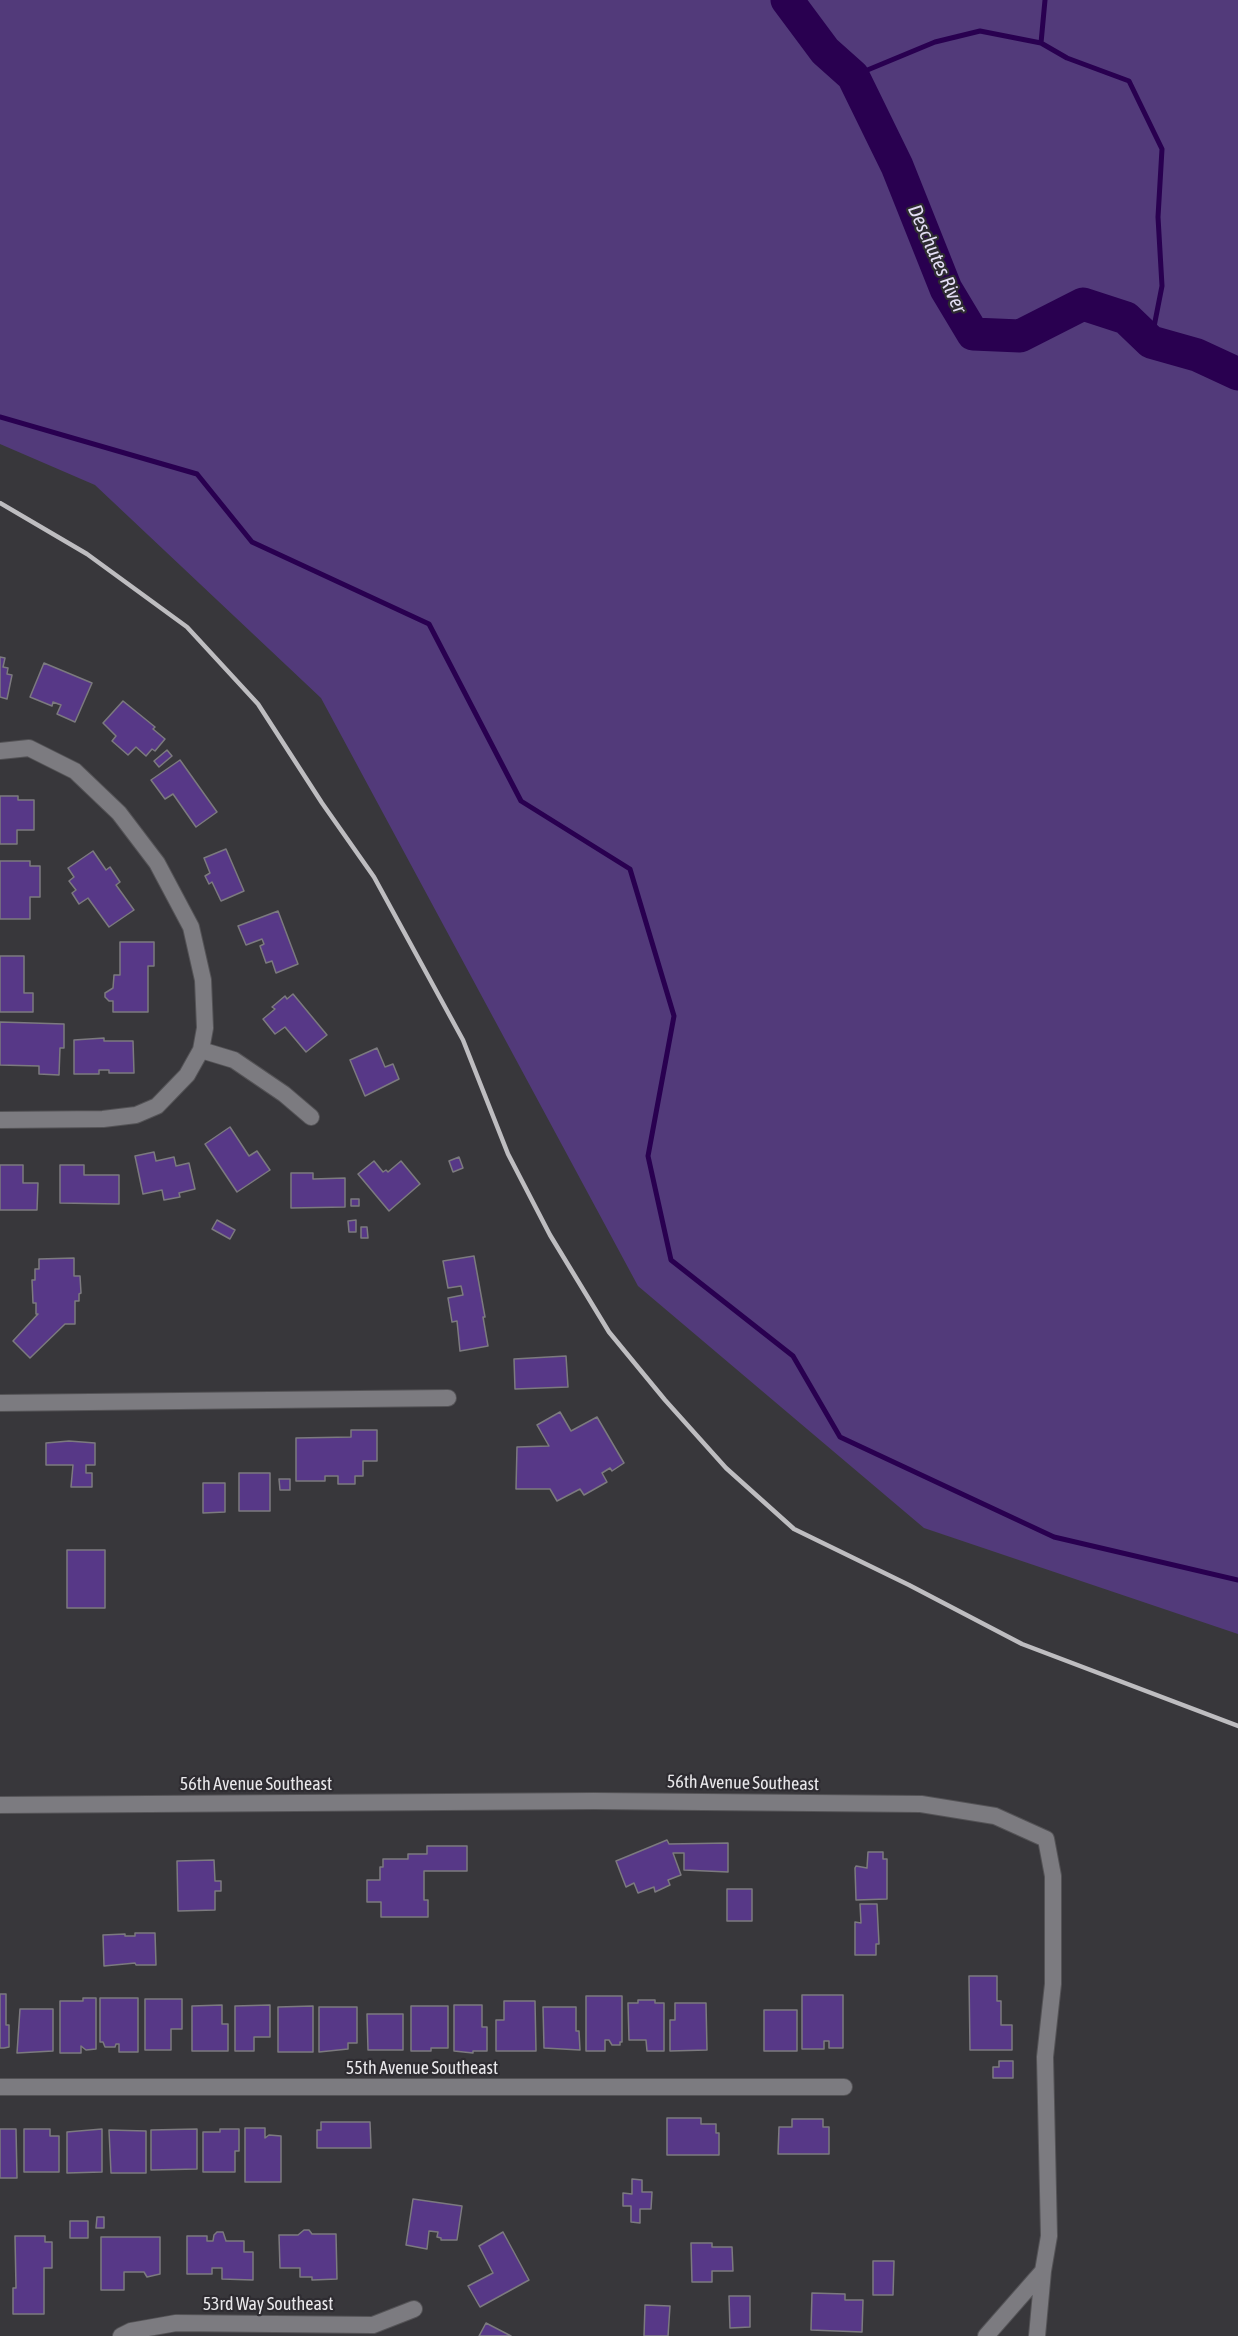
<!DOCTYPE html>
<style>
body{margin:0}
canvas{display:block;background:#38373b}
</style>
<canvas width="1238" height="2336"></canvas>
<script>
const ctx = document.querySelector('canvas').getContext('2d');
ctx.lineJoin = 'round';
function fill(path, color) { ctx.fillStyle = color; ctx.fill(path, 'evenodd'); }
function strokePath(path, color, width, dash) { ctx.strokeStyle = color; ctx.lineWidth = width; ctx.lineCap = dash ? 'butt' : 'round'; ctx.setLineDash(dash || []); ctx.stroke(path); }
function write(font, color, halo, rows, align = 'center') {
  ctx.font = font + ' "Asap Condensed",sans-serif'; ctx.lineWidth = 4.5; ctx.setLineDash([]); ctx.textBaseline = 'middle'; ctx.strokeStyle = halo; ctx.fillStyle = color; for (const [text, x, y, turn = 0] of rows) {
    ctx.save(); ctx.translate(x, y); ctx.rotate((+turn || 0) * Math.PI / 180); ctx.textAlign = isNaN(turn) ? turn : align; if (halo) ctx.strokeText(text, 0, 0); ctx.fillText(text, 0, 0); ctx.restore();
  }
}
const green = new Path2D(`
 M0,0H1238V1634L924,1528L638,1286L321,698L95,485L0,444Z`);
const stream = new Path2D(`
 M1041,43L1045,0
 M853,76L935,42L980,31L1041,43L1067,58L1129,81L1162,149L1158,217L1162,286L1151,342
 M0,417L197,474L252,542L429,624L521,801L630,869L674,1016L648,1156L671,1260L793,1356L840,1437L1054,1537L1238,1580`);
const river = new Path2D(`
 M787,0L825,51L853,76L897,166L946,289L973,334L1020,336L1083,304L1126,318L1151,342L1197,355L1238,374`);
const building = new Path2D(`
 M0,657L5,658L3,667L8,668L7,674L12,675L7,699L0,697Z
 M44,663L92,683L75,722L57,714L61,705L53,702L52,706L30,697Z
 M123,701L155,727L153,729L165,739L155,751L152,749L146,756L136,747L128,755L112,741L116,736L103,723Z
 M167,750L172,756L159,767L154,761Z
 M180,760L217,812L196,827L173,794L165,799L151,780Z
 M0,796H18V800H34V830H17V844H0Z
 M226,849L244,891L221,901L212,882L209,884L205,876L210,873L204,858Z
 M93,851L106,870L110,867L120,882L116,885L134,910L109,927L88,898L79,904L72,893L76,890L69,881L74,877L68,868Z
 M0,861H30V866H40V897H30V919H0Z
 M278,911L298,964L276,973L272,961L266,963L260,946L264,944L262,939L246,945L238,926Z
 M120,942H154V966H148V1012H113V1001H109L105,997V993L113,988L114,975H120Z
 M0,956H24V993H33V1012H0Z
 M293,994L327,1035L306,1052L285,1027L275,1034L263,1019L275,1009L272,1007L285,996L287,999Z
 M0,1022L64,1024V1048H60L59,1075L39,1074V1066L0,1065Z
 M104,1038V1041H133L134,1073H109V1070H99V1074H74V1040Z
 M377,1048L385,1067L393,1064L399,1079L365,1096L350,1060Z
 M230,1127L249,1156L257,1151L270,1170L237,1192L205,1144Z
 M154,1152L156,1161L174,1157L176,1166L189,1163L195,1189L179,1193L180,1197L164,1200L162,1190L143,1194L135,1156Z
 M459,1157L463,1168L453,1172L449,1161Z
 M374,1161L383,1172L386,1170L388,1172L401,1161L420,1184L389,1211L358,1174Z
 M0,1165H23V1183H38L37,1210H0Z
 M60,1165H84V1175H119V1204L60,1203Z
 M291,1173H313V1179L345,1178V1207L291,1208Z
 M351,1199H359V1206H351Z
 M217,1220L235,1230L230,1239L212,1229Z
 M356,1220V1232H349L348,1221Z
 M361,1227H367L368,1238H361Z
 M474,1256L485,1317H483L488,1346L460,1351L457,1321L452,1322L448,1298L463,1295L461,1286L448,1288L443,1261Z
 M74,1258V1276H80L81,1293L79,1294V1301H75V1324H65L30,1358L13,1341L38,1314H36V1303H33L32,1280H35V1269H39V1259Z
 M566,1356L568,1387L515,1389L514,1359Z
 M560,1412L571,1431L597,1417L624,1463L612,1471L610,1468L602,1473L607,1482L584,1495L580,1489L557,1501L550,1489H516L517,1447L549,1446L537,1425Z
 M351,1430H377V1461H363V1476H355V1484H338V1476H325V1481H296V1438L351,1437Z
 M69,1441L95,1443V1465H86V1473H92V1487H71L73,1465H46V1443Z
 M239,1473H270V1511H239Z
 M279,1479H290V1490H280Z
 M203,1483H225V1512L203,1513Z
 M67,1550H105V1608H67Z
 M667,1840L669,1844L728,1843V1872L684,1870V1853H673L681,1875L668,1880L670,1885L655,1892L654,1887L638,1893L634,1883L626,1887L616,1861Z
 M427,1846H467V1871H424V1900H428V1917H381V1902H367V1880H380V1867H383V1859H408V1854H427Z
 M868,1852H883V1859H887V1899L856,1900L855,1868L856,1866L867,1868Z
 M214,1860L215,1881H221V1891H215V1910L178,1911L177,1861Z
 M727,1889H752V1921H727Z
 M860,1904H877L879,1944H876V1955H855V1922L861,1923Z
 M135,1933H155L156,1965H136L135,1963L104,1966L103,1935L125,1934V1936H135Z
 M969,1976H997V2001H1001V2025H1012V2050H970Z
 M0,1994H6V2025H9V2047L4,2048H0Z
 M802,1995H843V2048H829V2041H824V2049H802Z
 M586,1996H622V2042H620V2045H612L609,2040H605V2051H586Z
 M83,1998H96V2049L86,2050L81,2046V2053H60V2001H83Z
 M100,1998H138V2052H119V2044H116L115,2047H105L103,2042H100Z
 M145,1999H182V2029H171V2050H145Z
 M638,2000H655V2003H664V2051H647L646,2040H629L628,2003H638Z
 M504,2001H535L536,2051H496V2020H504Z
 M675,2003H706L707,2050L670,2051V2020H675Z
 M222,2005V2024H228V2051H192V2006Z
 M270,2005V2037H254V2051H235V2006Z
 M454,2005H482V2027H487V2051H473V2053L454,2051Z
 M313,2006V2052H278V2007Z
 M411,2006H448V2048H431V2051H411Z
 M319,2007H357V2043H348V2049L319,2052Z
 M543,2007H576V2031H579L580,2050L544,2048Z
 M20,2009H53V2051L17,2053Z
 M764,2010H797V2051H764Z
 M367,2014H403V2050H368Z
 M999,2061H1013V2078H993V2067H999Z
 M667,2118H701V2124H716V2133H719V2155H667Z
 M792,2119H823V2127H829V2154H778L779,2127H792Z
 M321,2122H370L371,2148H317V2130H321Z
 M245,2128H265V2138L269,2135L281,2136V2182H245Z
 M0,2129H16L17,2178H0Z
 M24,2129H50V2136H59V2172H24Z
 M102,2129V2172L67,2173V2132Z
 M197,2129V2169L151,2170V2130Z
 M220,2129H239V2151H235V2172H203V2132H220Z
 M109,2130L146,2131V2173H111Z
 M632,2179L642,2180V2192H652L651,2209H640V2223L631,2222V2206H623V2193L632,2194Z
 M413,2199L462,2206L457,2240H441V2238L437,2237L438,2232L429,2231L427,2249L406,2245Z
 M97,2217H104V2228H96Z
 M70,2221H88V2238H70Z
 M304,2230H309L312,2234H336L337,2279L312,2280V2277H300V2268H280L279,2235H298Z
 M217,2232H223L226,2241H244V2252H253V2280L222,2279V2268H212V2274H187V2236H207V2241H213L214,2235Z
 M503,2232L529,2280L480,2307L468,2286L493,2273L479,2246Z
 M15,2236H45V2242H52V2268H44V2314H13V2288H16Z
 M101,2237H160V2274L147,2277L144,2272H124V2290H101Z
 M691,2243H712V2247H732L733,2271H712V2282H692Z
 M873,2261H894L893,2295H873Z
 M812,2293L845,2294V2300H863L862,2332L811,2330Z
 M729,2296H750V2327L730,2328Z
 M645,2305L670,2306L668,2336H644Z
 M486,2323L511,2336H479Z`);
const minor = new Path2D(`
 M0,751L29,748L75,771L119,813L157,863L191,927L203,980L205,1028L201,1050L187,1075L157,1106L136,1115L103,1119L0,1120
 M201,1050L234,1060L284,1094L311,1117
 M0,1403L448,1398
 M0,1805L594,1801L921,1804L995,1816L1046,1839L1053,1876V1984L1045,2057L1049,2236L1043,2271L1037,2336
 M0,2087H844
 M121,2336L131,2331L176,2323L373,2325L414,2309
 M986,2336L1043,2271`);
const rail = new Path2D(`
 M0,503L87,554L187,627L258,704L322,803L374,877L463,1040L508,1154L550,1235L609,1332L665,1400L726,1468L794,1529L909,1585L1022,1644L1238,1726`);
const streetNames = [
 ["56th Avenue Southeast",743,1783,1],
 ["56th Avenue Southeast",256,1784],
 ["55th Avenue Southeast",422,2068],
 ["53rd Way Southeast",268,2304]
];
const waterNames = [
 ["Deschutes River",937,259,66]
];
fill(green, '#523a7a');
strokePath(stream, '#290050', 5);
strokePath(river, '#290050', 33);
fill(building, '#573887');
strokePath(building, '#7c7a7f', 1.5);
strokePath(minor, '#545356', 18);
strokePath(minor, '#7c7b80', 16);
strokePath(rail, '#bebdc0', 4.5);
write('18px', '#e9e8eb', '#2e2c31', streetNames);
write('italic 20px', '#e4def5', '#2e2c31', waterNames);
</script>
